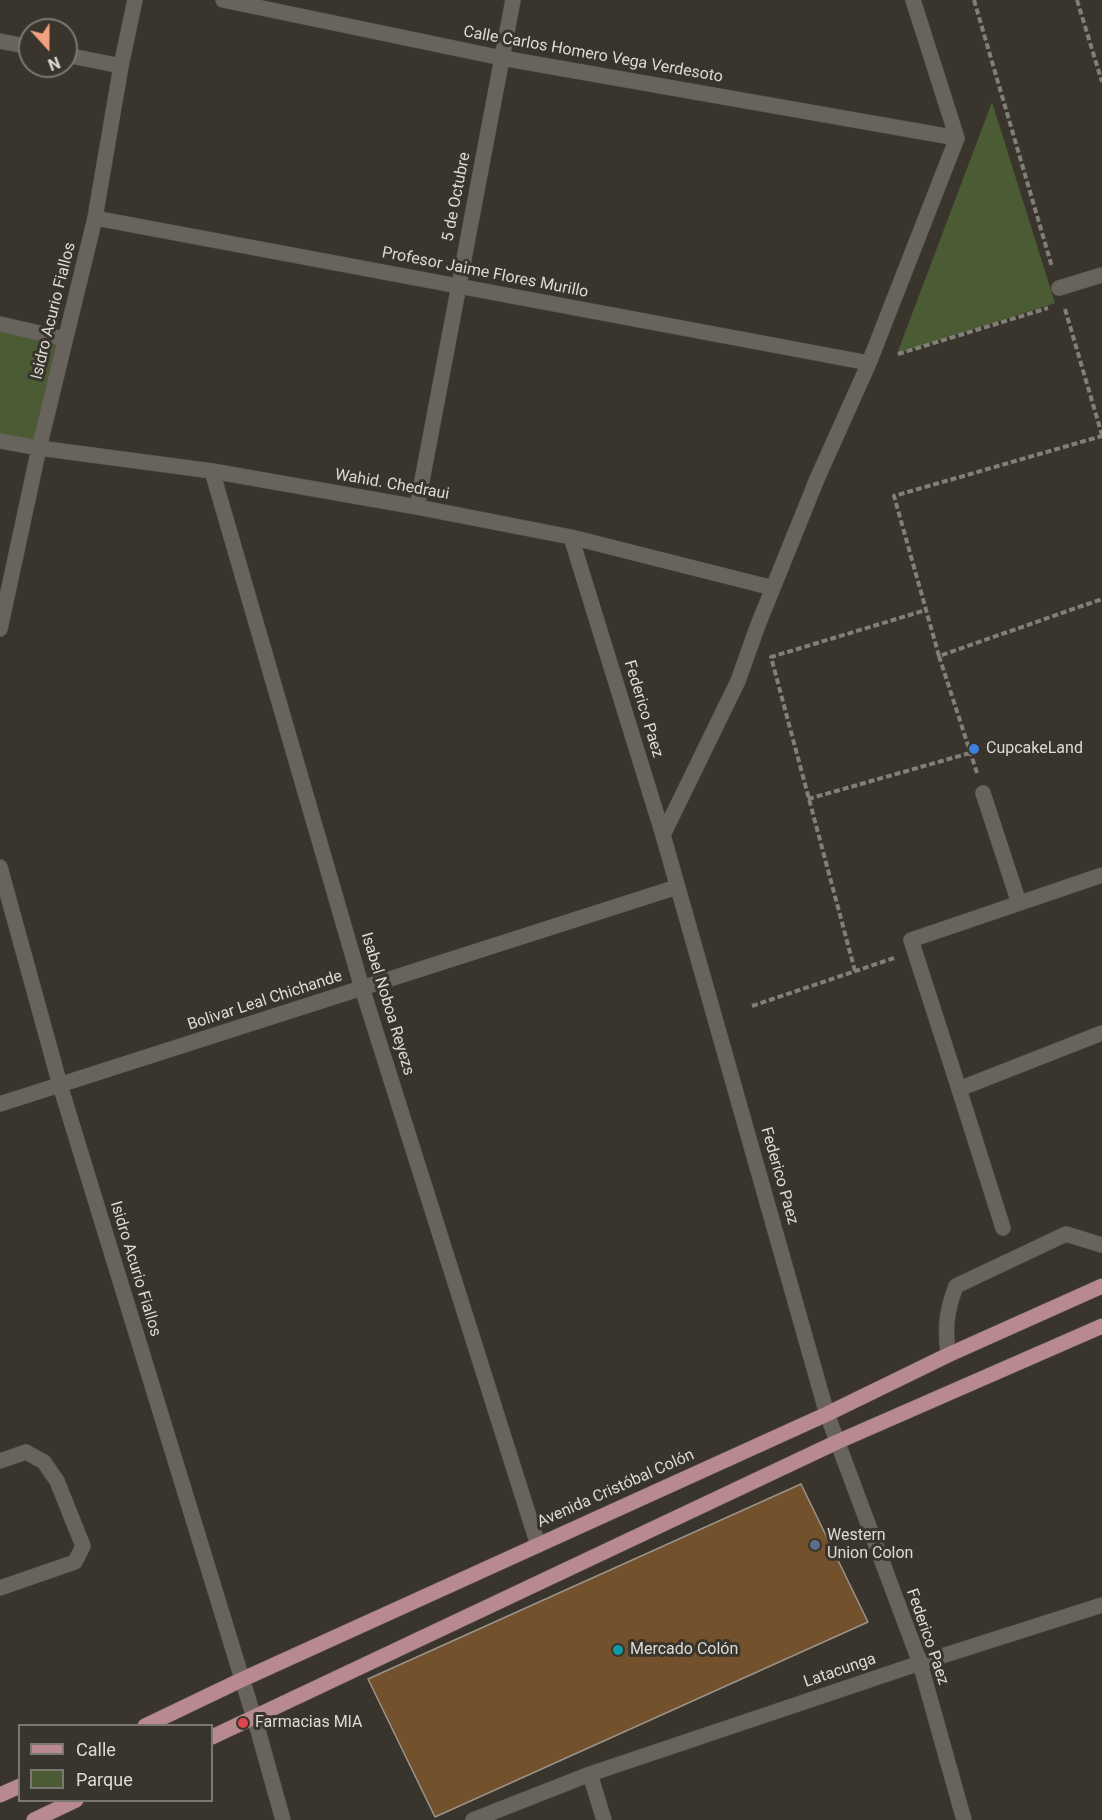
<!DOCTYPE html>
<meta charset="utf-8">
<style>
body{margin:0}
#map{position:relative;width:1102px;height:1820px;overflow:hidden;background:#39352d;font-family:Roboto,sans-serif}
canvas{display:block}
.legend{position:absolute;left:18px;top:1724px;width:195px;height:78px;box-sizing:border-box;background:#39352d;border:2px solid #7b7771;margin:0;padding:8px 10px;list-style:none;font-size:18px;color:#dedbd6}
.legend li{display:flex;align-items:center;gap:12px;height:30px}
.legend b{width:30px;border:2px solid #7b7771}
.north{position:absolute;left:18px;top:18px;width:60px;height:60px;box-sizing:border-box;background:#39352d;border:2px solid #7b7771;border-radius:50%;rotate:159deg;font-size:16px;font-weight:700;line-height:24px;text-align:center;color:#dedbd6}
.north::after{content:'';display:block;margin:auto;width:21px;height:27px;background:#f2a17e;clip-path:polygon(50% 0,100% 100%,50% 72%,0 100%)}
</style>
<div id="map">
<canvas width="1102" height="1820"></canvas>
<ul class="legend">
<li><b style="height:8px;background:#b98990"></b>Calle</li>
<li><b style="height:16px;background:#4b5b33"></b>Parque</li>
</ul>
<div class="north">N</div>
</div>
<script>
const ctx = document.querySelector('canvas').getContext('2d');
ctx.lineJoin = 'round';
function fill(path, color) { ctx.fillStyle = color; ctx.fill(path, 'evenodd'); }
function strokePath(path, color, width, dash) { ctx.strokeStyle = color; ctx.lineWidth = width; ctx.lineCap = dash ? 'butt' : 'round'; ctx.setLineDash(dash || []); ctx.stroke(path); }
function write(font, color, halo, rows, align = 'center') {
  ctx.font = font + ' Roboto,sans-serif'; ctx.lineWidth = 6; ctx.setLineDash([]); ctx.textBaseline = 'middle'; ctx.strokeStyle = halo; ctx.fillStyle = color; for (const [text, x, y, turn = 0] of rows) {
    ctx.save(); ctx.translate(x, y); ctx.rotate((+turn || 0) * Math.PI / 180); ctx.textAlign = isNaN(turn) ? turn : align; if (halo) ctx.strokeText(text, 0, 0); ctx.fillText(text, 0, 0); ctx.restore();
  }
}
const green = new Path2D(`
 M992,102L1055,303L897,354Z
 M0,324L65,339L39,448L0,440Z`);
const building = new Path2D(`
 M801,1484L868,1622L435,1817L368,1679Z`);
const path = new Path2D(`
 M974,0L1052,267
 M1077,0L1102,82
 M1065,309L1102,435
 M898,354L1048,308
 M939,656L894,496L1102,436
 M977,773L939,656L1102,599
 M808,799L970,753
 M855,971L771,657L926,610
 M752,1006L894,958`);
const minor = new Path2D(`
 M223,0L502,58L957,138
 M0,41L30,47
 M66,55L121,66
 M95,218L869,363
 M1059,288L1102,275
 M0,324L65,339
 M0,441L39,448L212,471L417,507L571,537L773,588
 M212,471L362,988L538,1545
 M417,507L513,0
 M571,537L663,835L827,1414L920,1663L964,1820
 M0,629L39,448L95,218L121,66L135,0
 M983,793L1019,903
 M663,835L738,681L758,625L817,479L869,363L957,138L913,0
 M0,867L60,1085L259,1734L283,1820
 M959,1089L911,940L1102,875
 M0,1104L677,887
 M1003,1228L959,1089L1102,1033
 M948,1355C945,1328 946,1312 956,1286L1066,1234L1102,1245
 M0,1461L26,1452L44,1462L57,1481L83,1546L75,1562L0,1588
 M590,1774L604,1820
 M473,1820L590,1774L920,1663L1102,1605`);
const major = new Path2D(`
 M145,1726L241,1680L827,1414L948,1355L1102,1286
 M212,1737L837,1442L1102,1326
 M0,1795L20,1786
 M34,1820L76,1800`);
const markers = [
 [974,749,6,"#3f7fe0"],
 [815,1545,6,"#5c6f8a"],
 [618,1650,6,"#0f9aa8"],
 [243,1723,6,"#e0444e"]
];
const streetNames = [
 ["Calle Carlos Homero Vega Verdesoto",593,55,10],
 ["5 de Octubre",457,197,-79],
 ["Profesor Jaime Flores Murillo",485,273,11],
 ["Isidro Acurio Fiallos",54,311,-76],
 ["Wahid. Chedraui",392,485,10],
 ["Federico Paez",643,709,73],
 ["Bolivar Leal Chichande",265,1001,-18],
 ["Isabel Noboa Reyezs",387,1004,73],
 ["Federico Paez",779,1176,74],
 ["Isidro Acurio Fiallos",135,1269,73],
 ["Avenida Cristóbal Colón",616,1489,-24],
 ["Federico Paez",927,1637,71],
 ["Latacunga",840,1671,-19]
];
const poiNames = [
 ["CupcakeLand",986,749],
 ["Western",827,1536],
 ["Union Colon",827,1554],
 ["Mercado Colón",630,1650],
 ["Farmacias MIA",255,1723]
];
fill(green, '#4b5b33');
fill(building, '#73512c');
strokePath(building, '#9b948c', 1.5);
strokePath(minor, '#55514b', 16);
strokePath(major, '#55514b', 16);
strokePath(path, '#827e78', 4, [6, 3]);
strokePath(minor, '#68645b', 15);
strokePath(major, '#b98990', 15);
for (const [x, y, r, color] of markers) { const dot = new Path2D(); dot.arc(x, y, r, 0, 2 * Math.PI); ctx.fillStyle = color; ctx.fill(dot); strokePath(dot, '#39352d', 2); }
write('16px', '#dedbd6', '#39352d', streetNames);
write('16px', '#dedbd6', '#39352d', poiNames, 'left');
</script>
